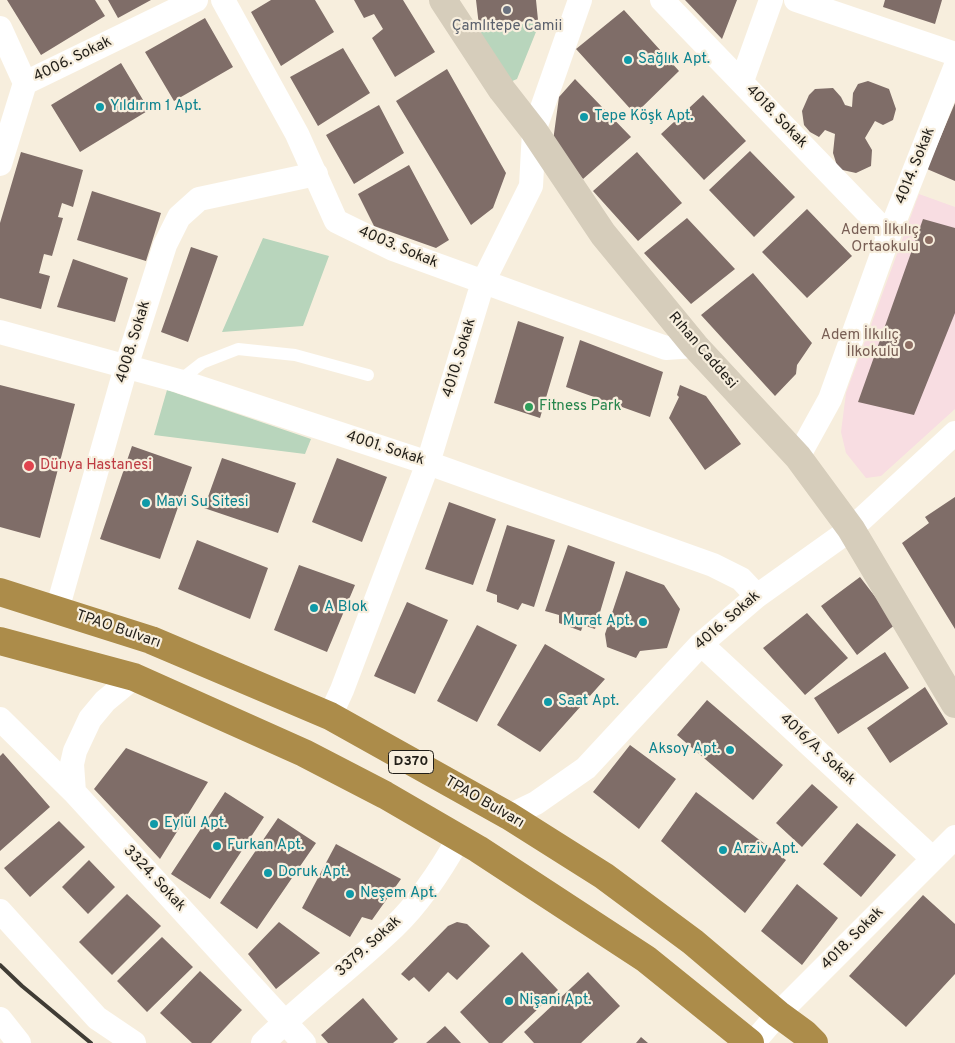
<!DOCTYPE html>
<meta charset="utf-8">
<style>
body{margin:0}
canvas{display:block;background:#f7eedd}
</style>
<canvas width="955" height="1043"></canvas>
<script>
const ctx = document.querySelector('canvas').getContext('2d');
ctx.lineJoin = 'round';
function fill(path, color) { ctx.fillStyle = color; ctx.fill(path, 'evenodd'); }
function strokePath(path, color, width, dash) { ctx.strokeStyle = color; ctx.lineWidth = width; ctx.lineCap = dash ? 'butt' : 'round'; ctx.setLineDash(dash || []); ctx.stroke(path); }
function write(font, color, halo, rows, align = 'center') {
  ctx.font = font + ' Overpass,sans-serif'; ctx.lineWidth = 4.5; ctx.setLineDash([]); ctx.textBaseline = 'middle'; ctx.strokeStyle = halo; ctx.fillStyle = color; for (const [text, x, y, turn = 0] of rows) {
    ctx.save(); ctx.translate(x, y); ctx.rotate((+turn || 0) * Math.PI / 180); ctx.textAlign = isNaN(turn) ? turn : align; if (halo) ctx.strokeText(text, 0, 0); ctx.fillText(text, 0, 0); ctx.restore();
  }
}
const education = new Path2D(`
 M919,194L955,207V409L881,476L866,478L846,453L841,432L846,393Z`);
const green = new Path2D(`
 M540,22L517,79L510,82L477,30Z
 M263,238L329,256L303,326L222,332Z
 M167,390L311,439L305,454L154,435Z`);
const building = new Path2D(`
 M7,0H95L105,16L41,55Z
 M108,0H151L118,18Z
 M271,0H315L334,32L281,66L251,12Z
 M354,0H403L435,52L395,77L372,38L383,29L374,14L364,18Z
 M476,0H536L538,20L479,26Z
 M685,0H737L722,39Z
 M885,0H942L935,24L883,7Z
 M624,10L679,71L635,114L576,49Z
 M205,18L233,67L174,101L145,52Z
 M343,48L370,93L318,126L290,77Z
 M121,63L149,110L80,152L51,105Z
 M447,69L506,173L493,208L471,225L396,101Z
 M575,79L631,137L583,179L553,141L559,97Z
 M868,81L889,89L896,109L893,120L883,125L875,121L865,138L872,150L871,166L856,173L838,169L833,153L835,134L825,130L819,137L810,132L804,125L802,111L809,95L815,89L833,88L841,97L845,105L852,107L853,93L858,84Z
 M703,95L746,141L704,180L661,134Z
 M955,103V181L927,169Z
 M379,105L404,153L354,184L326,135Z
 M750,151L795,197L754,237L709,190Z
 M21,152L83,170L73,207L62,203L58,217L63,218L52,256L44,254L39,273L50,276L41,309L0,298V223Z
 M637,152L682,203L638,241L593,191Z
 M409,165L449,240L436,248L374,226L358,194Z
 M92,191L161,213L146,261L77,240Z
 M807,209L852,256L807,298L762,252Z
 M687,218L735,269L691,304L644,253Z
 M923,219L955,228V313L914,415L858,402Z
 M191,247L218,256L188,342L161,332Z
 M73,259L128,278L115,322L57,307Z
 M753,273L812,343L797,365L796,374L775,396L701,315Z
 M518,321L564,337L540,418L494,403Z
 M580,340L663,372L650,417L566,387Z
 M0,385L75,404L40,538L0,527Z
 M680,385L706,396L741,444L705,470L669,418L679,397L677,395Z
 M132,446L192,467L160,559L100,539Z
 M222,458L296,483L278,533L204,508Z
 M337,458L387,477L362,542L312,522Z
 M955,497V629L902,543L929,523L925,517Z
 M449,502L496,519L473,585L425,569Z
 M507,525L555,540L534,607L522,603L518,610L497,602V595L486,591Z
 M197,540L268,568L250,619L178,589Z
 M568,545L615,562L595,629L583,625L581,631L559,623V615L545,611Z
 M299,565L355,585L327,652L274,630Z
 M626,571L664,585L680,609L667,648L640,651L636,658L607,647L605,634Z
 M860,577L896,624L857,655L821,606Z
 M407,602L448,620L415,694L374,676Z
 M807,613L848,658L805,695L763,648Z
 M477,625L517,645L477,722L437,701Z
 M545,644L605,679L540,752L497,725Z
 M885,652L909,688L838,734L814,698Z
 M925,687L948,724L890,763L867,728Z
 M707,700L783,765L753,800L677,735Z
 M630,745L676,779L639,829L593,792Z
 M126,748L208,782L160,859L94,789Z
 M3,753L50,807L0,851V756Z
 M812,784L838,807L802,847L776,823Z
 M225,792L264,817L210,899L171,874Z
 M696,792L786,860L745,913L661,841Z
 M278,818L316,843L257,929L220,903Z
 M59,821L85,847L30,897L4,868Z
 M857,823L896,855L861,897L823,864Z
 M336,844L401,879L372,920L362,917L350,937L302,908Z
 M89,860L115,887L88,914L62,887Z
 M797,884L838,918L802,965L761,931Z
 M127,894L161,926L112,975L79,942Z
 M923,895L955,924V974L906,1027L849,976Z
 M279,922L320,953L276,989L248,954Z
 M457,922L467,924L490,946L457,980L448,972L429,992L414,977L409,981L401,974L448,926Z
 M162,937L193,967L147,1012L117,981Z
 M522,952L558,990L502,1043H489L460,1012Z
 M200,971L242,1010L211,1043H192L160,1013Z
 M588,972L620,1006L581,1043H534L524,1032Z
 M363,998L398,1039L393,1043H328L321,1035Z
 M445,1026L461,1043H426Z
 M641,1037L648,1043H636Z`);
const lane = new Path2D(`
 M179,381L202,363L238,349L295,355L368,375`);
const street = new Path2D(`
 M223,0L297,134L336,221L393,249L666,348L695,346
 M662,0L889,235
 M796,0L955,54
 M0,28L25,83
 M742,81L771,0
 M0,164L25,83L196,0
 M0,332L179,381L428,463L713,565L741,579L757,596
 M798,457L830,399L889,235L955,68
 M57,610L126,367L165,245L179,217L199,199L316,174
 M701,644L932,858
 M330,716L342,690L428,463L483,282L531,186L534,131L580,0
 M0,719L74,792L304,1043
 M74,792L72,764L75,751L90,719L105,701L134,677
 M509,816L536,803L586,768L701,644L757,596L851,529L955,433
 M0,911L97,1018L134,1043
 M0,1019L19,1043
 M263,1043C305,1002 352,967 394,927C421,901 441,870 459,838
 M753,1043L778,1014L955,837`);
const secondary = new Path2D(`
 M443,0L502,90L534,131L603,234L695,346L798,457L851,529L955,704`);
const highway = new Path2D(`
 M0,592L151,640L330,716L509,816L604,876L693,942L778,1014L804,1033L814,1043
 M0,641L134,677L304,753L385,795L478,849L646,959L750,1043`);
const rail = new Path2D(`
 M0,965L22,986L91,1043`);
const markers = [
 [507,10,5,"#6b7280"],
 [628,60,5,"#0f9aa8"],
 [100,107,5,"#0f9aa8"],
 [584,117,5,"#0f9aa8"],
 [929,240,5,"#8d6e63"],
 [909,345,5,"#8d6e63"],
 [529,407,5,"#2e9e5b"],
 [29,466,6,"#e0444e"],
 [146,503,5,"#0f9aa8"],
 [314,608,5,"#0f9aa8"],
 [643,622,5,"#0f9aa8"],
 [548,702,5,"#0f9aa8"],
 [730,750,5,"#0f9aa8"],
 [154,824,5,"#0f9aa8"],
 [217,846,5,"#0f9aa8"],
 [723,850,5,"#0f9aa8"],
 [268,873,5,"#0f9aa8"],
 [350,894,5,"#0f9aa8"],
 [509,1001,5,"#0f9aa8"]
];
const shields = [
 [411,762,45]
];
const shieldNames = [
 ["D370",411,762]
];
const worshipNames = [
 ["Çamlıtepe Camii",507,27]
];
const streetNames = [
 ["4006. Sokak",73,60,-26],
 ["4018. Sokak",776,117,46],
 ["4014. Sokak",916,166,-68],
 ["4003. Sokak",398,248,23],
 ["4008. Sokak",134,342,-73],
 ["Rıhan Caddesi",702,351,49],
 ["4010. Sokak",460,358,-73],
 ["4001. Sokak",385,449,18],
 ["4016. Sokak",728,621,-41],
 ["TPAO Bulvarı",118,630,19],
 ["4016/A. Sokak",817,750,43],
 ["TPAO Bulvarı",484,803,30],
 ["3324. Sokak",154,879,47],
 ["4018. Sokak",853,939,-45],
 ["3379. Sokak",369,947,-42]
];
const cultureNames = [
 ["Sağlık Apt.",638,60],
 ["Yıldırım 1 Apt.",110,107],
 ["Tepe Köşk Apt.",594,117],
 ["Mavi Su Sitesi",156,503],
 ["A Blok",324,608],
 ["Murat Apt.",633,622,"right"],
 ["Saat Apt.",558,702],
 ["Aksoy Apt.",720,750,"right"],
 ["Eylül Apt.",164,824],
 ["Furkan Apt.",227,846],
 ["Arziv Apt.",733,850],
 ["Doruk Apt.",278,873],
 ["Neşem Apt.",360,894],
 ["Nişani Apt.",519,1001]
];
const educationNames = [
 ["Adem İlkılıç",919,231],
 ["Ortaokulu",919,248],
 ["Adem İlkılıç",899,336],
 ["İlkokulu",899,353]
];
const leisureNames = [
 ["Fitness Park",539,407]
];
const healthNames = [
 ["Dünya Hastanesi",40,466]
];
fill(education, '#f8dde2');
fill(green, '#b8d5bc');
fill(building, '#7f6d68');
strokePath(lane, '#fff', 12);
strokePath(street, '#fff', 24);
strokePath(secondary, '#d6cdbb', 28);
strokePath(highway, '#ac8c4a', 28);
strokePath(rail, '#403c35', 4);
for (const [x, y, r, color] of markers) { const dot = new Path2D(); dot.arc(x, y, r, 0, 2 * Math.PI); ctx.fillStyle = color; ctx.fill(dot); strokePath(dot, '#f7eedd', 2); }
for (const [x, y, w] of shields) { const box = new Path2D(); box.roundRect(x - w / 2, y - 11.5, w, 23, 4); ctx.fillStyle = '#f7eedd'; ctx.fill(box); strokePath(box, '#211e18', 1); }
write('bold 14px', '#211e18', null, shieldNames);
write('15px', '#5b616d', '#f7eedd', worshipNames);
write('15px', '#211e18', '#f7eedd', streetNames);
write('15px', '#0d838f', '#f7eedd', cultureNames, 'left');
write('15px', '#785e54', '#f7eedd', educationNames, 'right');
write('15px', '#27864d', '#f7eedd', leisureNames, 'left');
write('15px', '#be3a42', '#f7eedd', healthNames, 'left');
</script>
